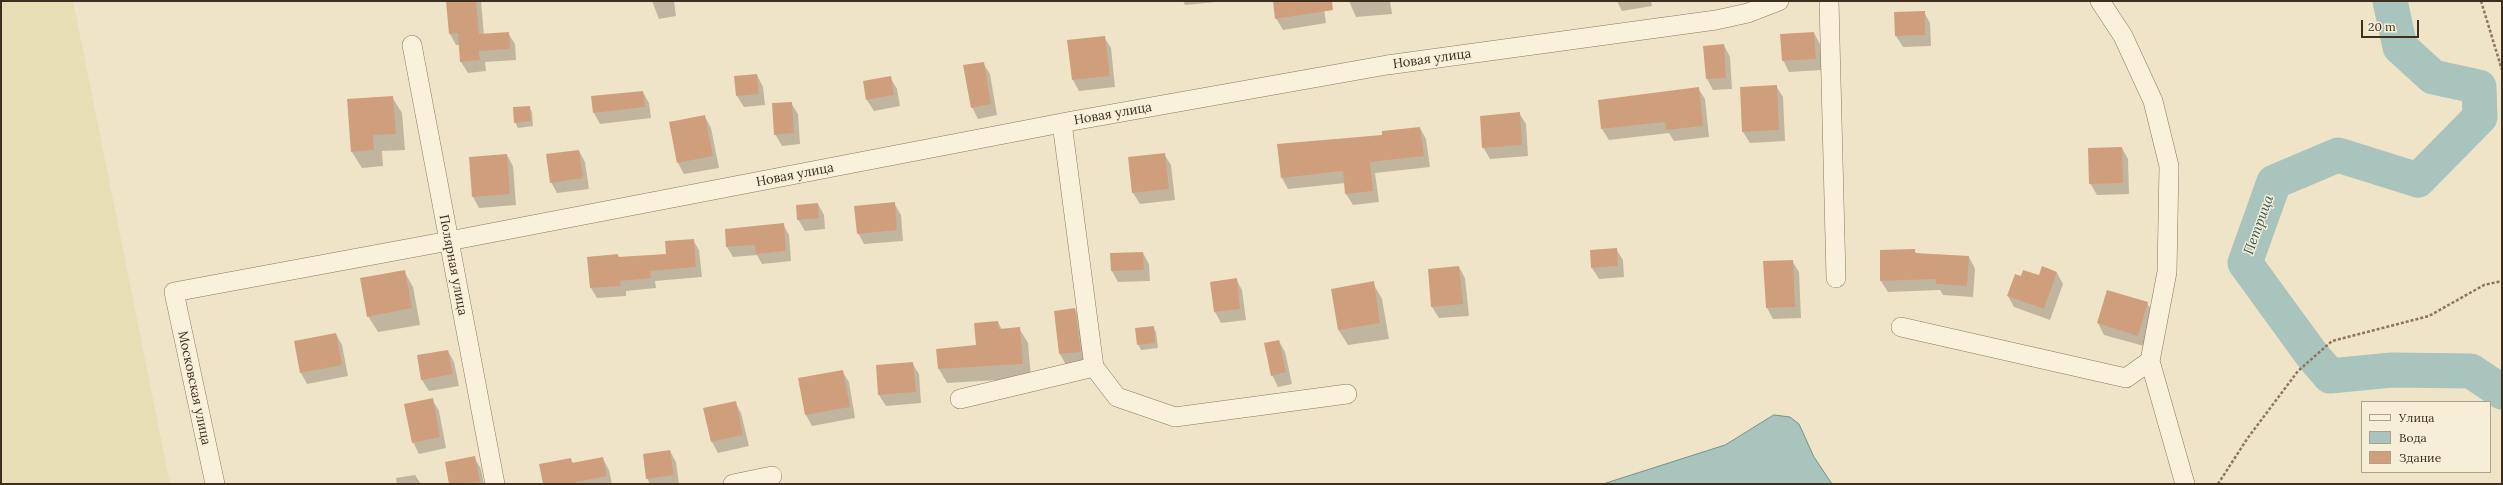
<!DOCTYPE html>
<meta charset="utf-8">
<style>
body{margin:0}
#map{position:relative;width:2503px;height:485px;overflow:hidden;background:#f0e4c8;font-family:Lora,serif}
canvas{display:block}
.frame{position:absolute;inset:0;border:2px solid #3d2e20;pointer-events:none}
.legend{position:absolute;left:2361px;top:401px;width:130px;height:72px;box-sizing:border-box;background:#f7eed8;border:1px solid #ada18e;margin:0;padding:5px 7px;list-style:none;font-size:12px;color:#3d2e20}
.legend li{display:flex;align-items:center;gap:8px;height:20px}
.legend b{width:20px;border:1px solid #ada18e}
.scale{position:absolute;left:2361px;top:20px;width:58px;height:18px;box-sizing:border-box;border:2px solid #3d2e20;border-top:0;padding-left:5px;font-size:12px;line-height:14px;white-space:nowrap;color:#3d2e20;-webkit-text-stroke:3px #f7eed8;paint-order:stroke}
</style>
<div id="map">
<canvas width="2503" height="485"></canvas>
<div class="frame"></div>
<ul class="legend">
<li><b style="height:5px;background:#faf1dc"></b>Улица</li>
<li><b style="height:11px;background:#a9c4bc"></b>Вода</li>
<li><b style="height:11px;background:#cf9f7d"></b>Здание</li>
</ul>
<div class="scale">20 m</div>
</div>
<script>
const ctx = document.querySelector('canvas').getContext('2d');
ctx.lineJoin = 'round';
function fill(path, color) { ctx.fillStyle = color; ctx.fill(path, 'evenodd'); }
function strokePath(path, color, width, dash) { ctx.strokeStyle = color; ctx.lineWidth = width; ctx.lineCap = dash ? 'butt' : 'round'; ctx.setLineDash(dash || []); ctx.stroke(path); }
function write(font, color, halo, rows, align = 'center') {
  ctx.font = font + ' Lora,serif'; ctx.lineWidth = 3; ctx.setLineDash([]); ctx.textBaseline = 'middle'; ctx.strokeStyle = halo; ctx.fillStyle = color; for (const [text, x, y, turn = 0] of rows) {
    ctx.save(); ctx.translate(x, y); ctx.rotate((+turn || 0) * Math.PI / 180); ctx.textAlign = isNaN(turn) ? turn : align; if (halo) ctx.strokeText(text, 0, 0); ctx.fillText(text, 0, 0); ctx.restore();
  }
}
const farmland = new Path2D(`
 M1,1H73L170,484H1Z`);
const water = new Path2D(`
 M1774,415L1790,417L1799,424L1814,457L1832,484H1603L1725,445Z`);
const shadow = new Path2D(`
 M447,1H481L484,35L508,33L515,44L516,60L485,62L486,71L468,73L461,62L460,45H456L450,34Z
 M652,1H674L676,16L659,19Z
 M1183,1H1216V2L1185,5Z
 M1274,1H1323L1326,23L1283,30L1276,18Z
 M1349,1H1390L1392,14L1356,17Z
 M1617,1H1651L1652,6L1622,11Z
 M1924,12L1930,23L1931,46L1903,47L1896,36Z
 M1814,33L1820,44L1822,70L1789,72L1783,60Z
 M1104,37L1111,48L1115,87L1079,91L1073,80Z
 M1724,45L1730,57L1732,89L1713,90L1707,79L1704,47Z
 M983,63L990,74L997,115L978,119L972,107Z
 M757,75L763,87L765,105L744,107L737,96Z
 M890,77L897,89L900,106L874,111L867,100L864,82Z
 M1776,86L1783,97L1785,141L1750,143L1743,132Z
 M1698,88L1705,99L1709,137L1674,141L1669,133L1609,140L1602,129Z
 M643,92L649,103L651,118L600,124L594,113Z
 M392,97L402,113L405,150L382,151L383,166L362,168L352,152L348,100Z
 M791,103L798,114L800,144L782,146L775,134Z
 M529,107L532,112L533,126L518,128L515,122Z
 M1519,113L1526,124L1528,156L1490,159L1483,147Z
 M705,117L711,128L719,168L684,174L678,163Z
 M1420,128L1426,139L1430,167L1375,173L1379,202L1353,205L1346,194L1345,183L1288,189L1282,178L1384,136Z
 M2122,148L2128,159L2129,194L2097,195L2090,183Z
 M579,151L585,162L589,189L557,193L551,182Z
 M1164,154L1171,165L1175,200L1140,204L1133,193L1129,158Z
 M507,155L513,166L516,205L479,208L473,197L470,158Z
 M894,203L901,215L903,241L864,244L858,233Z
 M818,204L824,215L825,229L805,231L798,219Z
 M783,224L789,235L791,261L762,264L757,255L733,257L727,247Z
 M693,240L699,250L702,277L655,281L656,288L626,291V296L597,298L591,288L588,257L618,255L620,258L667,255Z
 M1616,249L1623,260L1624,277L1599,279L1592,268Z
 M1914,250L1917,254L1969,257L1975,269L1973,297L1943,295L1940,290L1888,292L1881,281Z
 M1143,253L1149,264L1150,281L1118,282L1112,271Z
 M1792,261L1799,272L1801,318L1773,319L1767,308Z
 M1459,267L1465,278L1469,316L1439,318L1432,307L1429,270Z
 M2043,268L2057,273L2063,284L2050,320L2014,307L2008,296L2021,278L2040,277Z
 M404,271L413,287L420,325L378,332L368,316Z
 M1236,279L1242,290L1246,320L1221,323L1215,312L1211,282Z
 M1373,283L1382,299L1389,339L1348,345L1338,329Z
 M2107,291L2147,303L2154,314L2144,346L2104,335L2098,323Z
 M1075,309L1081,321L1087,363L1066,365L1060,354Z
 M998,322L1002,330L1019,328L1028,343L1031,378L947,383L939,369L977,346Z
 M1153,327L1156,332L1158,348L1141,350L1138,344Z
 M336,334L342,345L348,376L307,384L301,373Z
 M1279,341L1285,352L1292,384L1278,387L1272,375Z
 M448,351L454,362L459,386L429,391L422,380L418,356Z
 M912,363L919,374L921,403L886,406L879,395L877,366Z
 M842,371L849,382L855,418L812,426L806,415Z
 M432,399L439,411L446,448L419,454L413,442Z
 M735,402L741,413L749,446L718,453L712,442L704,409Z
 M670,451L676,462L679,484H650L647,478Z
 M474,457L481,469L484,484H450L446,463Z
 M603,459L609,470L612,484H544L571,460L574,464Z
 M415,475L421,484H397L396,478Z`);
const river = new Path2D(`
 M2390,1L2400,47L2433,77L2479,87L2480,117L2418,180L2338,155L2274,182L2245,263L2312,355L2330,376L2392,370L2471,371L2502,392`);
const building = new Path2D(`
 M446,1H476L479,34L509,32L510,49L479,51L480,60L460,62L458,33L449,34Z
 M1273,1H1332L1333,10L1275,19Z
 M1925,11V35L1895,36L1894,12Z
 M1814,32L1816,59L1782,61L1780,34Z
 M1105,36L1110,76L1072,80L1067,40Z
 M1724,44L1726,78L1706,79L1703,46Z
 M984,62L991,104L971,108L963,65Z
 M757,74L759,94L736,96L734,76Z
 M891,76L894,95L866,100L863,81Z
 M1777,85L1779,130L1742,132L1740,87Z
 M1699,87L1703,126L1666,130L1665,122L1601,129L1598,100Z
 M643,91L645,107L593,113L591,96Z
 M393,96L396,134L373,135L374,150L351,152L347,99Z
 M792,102L794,133L774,135L772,103Z
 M530,106L531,121L514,123L513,107Z
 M1520,112L1522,145L1482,148L1480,116Z
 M705,115L713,156L677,163L669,122Z
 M1420,127L1424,156L1370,162L1373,191L1345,194L1343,171L1281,178L1277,144L1382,135V131Z
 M2122,147L2123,183L2089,184L2088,148Z
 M579,150L583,178L550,183L546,154Z
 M1165,153L1169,189L1132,193L1128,157Z
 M507,154L510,194L472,197L469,157Z
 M895,202L897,230L857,234L854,206Z
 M818,203L819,218L797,220L796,205Z
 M784,223L786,251L756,254L755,245L726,247L725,229Z
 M694,239L696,267L650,271L651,278L620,281L621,286L590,288L587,257L618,254V257L666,254L665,241Z
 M1617,248L1618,266L1591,268L1590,250Z
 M1915,249V253L1969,256L1967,286L1936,284V279L1880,281V250Z
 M1143,252L1144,270L1111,271L1110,253Z
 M1793,260L1795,307L1766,308L1763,261Z
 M1459,266L1463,304L1431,307L1428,269Z
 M2042,266L2057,272L2044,309L2007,296L2015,274L2021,276L2023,270L2039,275Z
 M405,270L412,308L367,317L360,278Z
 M1237,278L1240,309L1214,312L1210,282Z
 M1374,281L1380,323L1338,330L1331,289Z
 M2107,290L2148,302L2138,336L2097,323Z
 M1075,308L1081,352L1059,354L1054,311Z
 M998,321L999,329L1020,327L1023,364L938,369L936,349L976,345L974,323Z
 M1154,326L1155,343L1137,345L1135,328Z
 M336,333L342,365L300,373L294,341Z
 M1279,340L1286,372L1271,376L1264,343Z
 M448,350L453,374L421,380L417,355Z
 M913,362L916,392L878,395L876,365Z
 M843,370L850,407L805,415L798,378Z
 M433,398L440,437L412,443L404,404Z
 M736,401L743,435L711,442L703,408Z
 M670,450L674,475L646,479L643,454Z
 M475,456L480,482L449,484L445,462Z
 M603,457L607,476L576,482V484H543L539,464L571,458L572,463Z`);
const path = new Path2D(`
 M2481,1L2502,70
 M2218,484L2247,439L2298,371L2332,341L2429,316L2484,285L2502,281`);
const minor = new Path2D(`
 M1829,1L1836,278
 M2100,1L2123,36L2153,101L2169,166L2167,272L2150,361L2185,484
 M412,45L495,484
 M1062,123L1094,367L1117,397L1175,417L1347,394
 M1901,327L2126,378L2150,361
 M960,399L1094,367
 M215,484L174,292L449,241L1072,121L1387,65L1716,20L1748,13L1779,1
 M733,484L772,476`);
const streetNames = [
 ["Новая улица",1432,59,-8],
 ["Новая улица",1113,114,-10],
 ["Новая улица",795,175,-11],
 ["Полярная улица",453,265,79],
 ["Московская улица",194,388,78]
];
const waterNames = [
 ["Петрица",2259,225,-70]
];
fill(farmland, '#e6deb5');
fill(water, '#a9c4bc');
strokePath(water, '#6f938a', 1);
fill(shadow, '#0003');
strokePath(river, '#a9c4bc', 35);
fill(building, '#cf9f7d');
strokePath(minor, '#8d765c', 20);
strokePath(path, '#8d765c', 2.5, [3, 2]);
strokePath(minor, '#faf1dc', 19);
write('13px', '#3d2e20', '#f7eed8', streetNames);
write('italic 14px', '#2f5d5a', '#f7eed8', waterNames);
</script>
